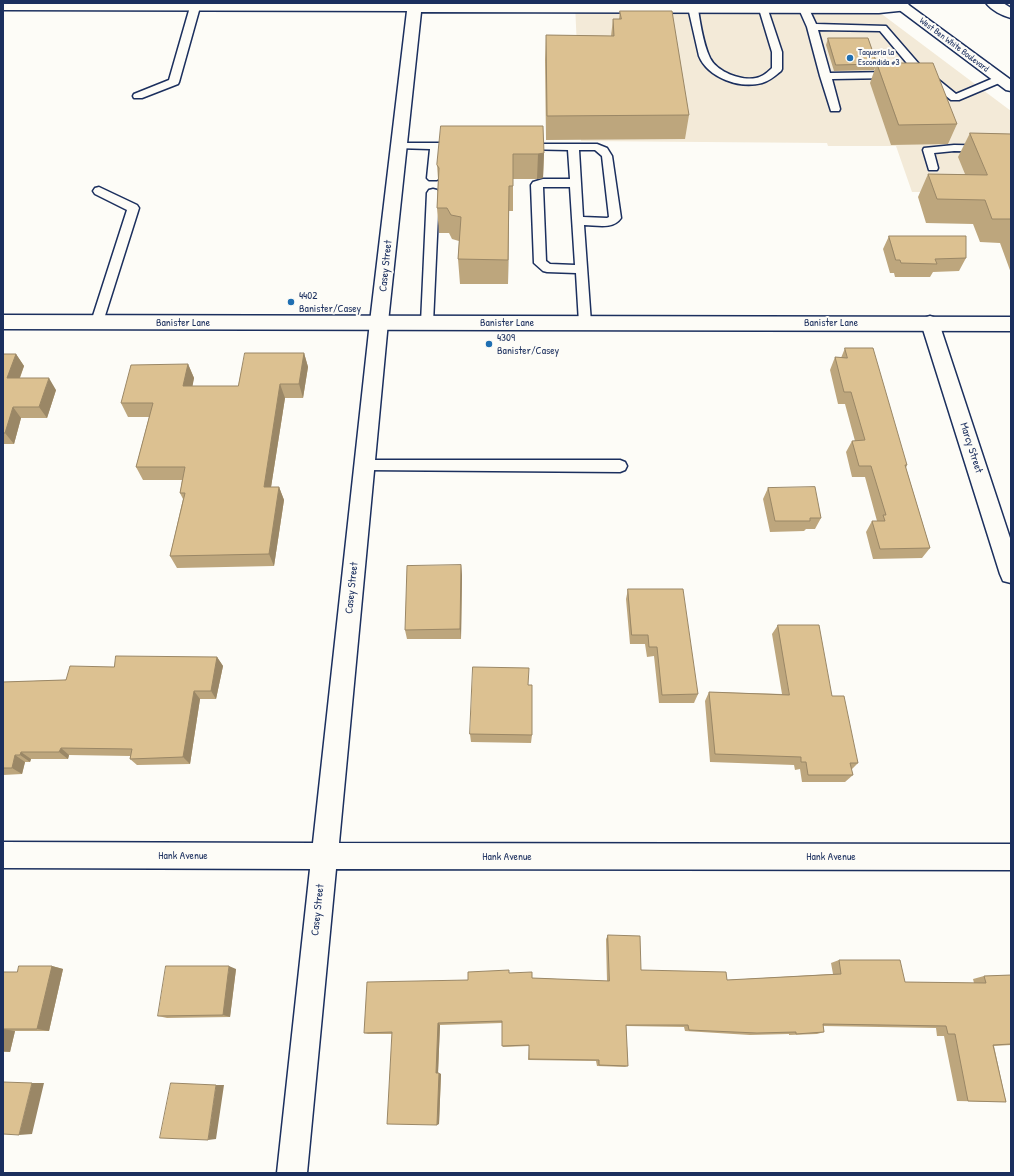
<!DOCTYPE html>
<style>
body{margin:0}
#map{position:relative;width:1014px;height:1176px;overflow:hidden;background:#fdfcf7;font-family:"Patrick Hand",sans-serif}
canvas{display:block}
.frame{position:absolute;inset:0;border:4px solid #1b2f5e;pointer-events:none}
</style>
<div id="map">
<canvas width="1014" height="1176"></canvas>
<div class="frame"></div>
</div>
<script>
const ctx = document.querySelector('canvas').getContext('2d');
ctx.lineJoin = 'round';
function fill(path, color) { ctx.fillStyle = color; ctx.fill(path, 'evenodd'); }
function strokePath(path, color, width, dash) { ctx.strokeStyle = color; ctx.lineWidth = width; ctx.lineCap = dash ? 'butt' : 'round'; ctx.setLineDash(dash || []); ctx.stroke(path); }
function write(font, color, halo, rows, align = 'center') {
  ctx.font = font + ' "Patrick Hand",sans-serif'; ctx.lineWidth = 4; ctx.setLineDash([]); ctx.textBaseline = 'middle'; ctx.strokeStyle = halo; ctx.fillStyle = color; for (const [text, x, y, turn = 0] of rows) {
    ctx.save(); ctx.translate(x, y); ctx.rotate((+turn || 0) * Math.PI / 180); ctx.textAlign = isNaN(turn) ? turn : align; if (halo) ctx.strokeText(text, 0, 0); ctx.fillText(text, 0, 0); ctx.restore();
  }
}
const built = new Path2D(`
 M575,3H867L1011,111V192H912L896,146H828L827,143L581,141Z`);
const lane = new Path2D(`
 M687,3H697C700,20 702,41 710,58C717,72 741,81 756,78C762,77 768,72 772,68V52L759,9L761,7H767L782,52V69L781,71C775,76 769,81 762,83C740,89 708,78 699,56Z
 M195,4L200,7L179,82L178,84L142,98H134L133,96L134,94L169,80L190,7Z
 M804,6L809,9L816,24L886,26L919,64L956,94L996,77H1004L1005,79L1004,81L959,100H951L911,68L880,31L818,30L830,73L892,72L897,75L892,78L832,79L840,109L839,111H831L820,76L807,27L799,9Z
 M399,143H459L464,146L459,149H441L439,178L437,180H429L427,178L430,149L395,148L394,146L395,144Z
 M523,144H597L607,148L612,156L621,218C613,230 596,225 584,225L591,323L589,326L585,327L581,326L579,323L576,273L547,272L543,271L534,263L531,185L533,182L543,179H570L568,150L519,149L518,147L519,145ZM579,150H595L602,156L609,217L607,218L583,217ZM543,187H570L575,265L550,264L546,261Z
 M954,145L1011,146V152L954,151L934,153L938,168L937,170H929L923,150L924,148Z
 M99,187L137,205L139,208L103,322L101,325L97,326L93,325L91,322L127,210L95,194L93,191L95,188Z
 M433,189L437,190L439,193L433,323L431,326L427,327L423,326L421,323L427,193L429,190Z
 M365,460H620L625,462L627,466L625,470L620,472L365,470L360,469L358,465L360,461Z`);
const street = new Path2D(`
 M3,3L908,4L910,7L908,10L879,13L421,12L388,322L339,843L1011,844V870L336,869L307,1173H277L310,869L3,868V842L313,843L370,322L407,11L3,10Z
 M930,316L936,318L939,323L1011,541V583L1003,581L1000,574L921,323L924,318Z`);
const secondary = new Path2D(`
 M890,3H906L1011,80V91L1006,90Z
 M3,315L1011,317V331L3,329Z`);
const highway = new Path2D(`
 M986,3H1003L1011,8V18C1003,16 991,10 986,3Z`);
const wall = new Path2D(`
 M620,11L689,115L685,139L546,140L545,60L546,35L611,36L613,19H619Z
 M828,38L877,64L874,70L834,71L826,45Z
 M877,63L957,124L948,144L891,145L870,83Z
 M441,126L544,153L543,178L537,179H513V211H509L508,284H460L458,259L459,241L452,239L449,233H439L437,208L438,179L437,165Z
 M970,133L1011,134V273L1000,243L980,242L973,224L926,223L918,197L928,174H965L958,157Z
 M889,236L966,258L959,271L933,272L930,277H895L894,273H890L883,249Z
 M845,348L907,465L906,468L930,548L922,558L873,559L866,532L872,521H877L865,477H852L846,452L852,441H855L845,404H838L830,370L835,357L841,358Z
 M304,353L308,367L303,398H285L271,487H279L284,500L274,566L177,568L170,556L183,499L180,493L182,480H143L136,467L149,417H128L121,403L188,364L194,378L192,386H238Z
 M3,354H16L24,366L20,378L56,390L47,418H21L14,444H3Z
 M768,488L821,518L815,529H806L804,531L770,532L763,499Z
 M461,565L462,576L461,639H407L405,630Z
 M628,589L698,694L694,703H659L654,656L647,657L645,644H630L626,599Z
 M778,625L832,696L858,763L851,770L853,775L845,782H802L800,769L795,770L794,765L710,762L705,701L709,692L782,694L772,634Z
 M217,657L223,666L216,699H200L190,764L137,765L130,759V756L69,755L68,759H31L30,762H25L22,774L3,775V682L63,680Z
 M528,685L532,735L531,743L471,742L470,734Z
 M608,935L641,970L727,980L833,974L831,963L839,960L905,982L974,983L973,979L984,976L1011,975V1045L994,1046L1006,1102L957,1101L944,1036H937L936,1028L823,1026L824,1032L817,1034L789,1035V1034L750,1035L685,1031L684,1027L626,1026L628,1066L625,1067L597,1066L596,1061L528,1060L529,1046L503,1047L502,1023L440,1025L438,1073L441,1074L439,1124L392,1034H368L364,1033L468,980L509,973L532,978L607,981L606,939Z
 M52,966L63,969L49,1031H15L10,1052H3V972H17Z
 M236,969L230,1017L167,1018L158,1016Z`);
const shadedWall = new Path2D(`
 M544,153L543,178L537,179L538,154Z
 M509,186V211L508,284V260Z
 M304,353L308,367L303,398L299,384Z
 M16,354L24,366L15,390L7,378Z
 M188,364L194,378L190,400L183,386Z
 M49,378L56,390L47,418L39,407Z
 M280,384L285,398L269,500L264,487Z
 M13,407L21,418L14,444L5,433Z
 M279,487L284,500L274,566L269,554Z
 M461,565L462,576L461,639L460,629Z
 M217,657L223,666L216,699L211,691Z
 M194,691L200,699L190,764L183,757Z
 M61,748L69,755L68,759L59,752Z
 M21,752L31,759L30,762L20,755Z
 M15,755L25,762L22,774L12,768Z
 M52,966L63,969L49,1031L37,1029Z
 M229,966L236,969L230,1017L223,1015Z
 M438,1023L440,1025L438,1073H436Z
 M3,1029L15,1031L10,1052L3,1051Z
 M439,1073L441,1074L439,1124L437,1125Z
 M32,1083H44L32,1134L19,1135Z
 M216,1085H224L216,1139L208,1140Z`);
const building = new Path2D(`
 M620,11H672L689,115L547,116L546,35L614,36L613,19H621Z
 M828,38H868L877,64L836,65Z
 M877,63H933L957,124L899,125Z
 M441,126H543L544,153L538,154H513V186H509L508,260L458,259L461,217L451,215L447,208H437L439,168L437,165Z
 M970,133L1011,134V219H992L985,200L937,199L928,174L987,175Z
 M889,236H966V258L935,259L937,264L901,263L900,260H896Z
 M845,348H873L907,465H905L930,548L880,549L872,521H885L883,515H886L871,466H859L852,441L865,440L851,392H844L835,357L847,358Z
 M245,353H304L299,384H280L264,487H279L269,554L170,556L185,493H180L185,467H136L153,403H121L131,365L188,364L183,386H238Z
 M3,354H16L7,378H49L39,407H13L5,433H3Z
 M815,487L821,518H810V521H775L768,488Z
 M461,565L460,629L405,630L407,566Z
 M628,589H683L698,694L662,695L657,647H649L648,635H632Z
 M778,625H819L832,696H844L858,763H850L853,775H808L806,762H801V757L715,754L709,692L789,695Z
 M116,656L217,657L211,691H194L183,757L130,759L132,749L61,748L59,752H21L20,755H15L12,768H3V682L63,680H66L70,666L114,667Z
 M473,667L529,668L528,685H532V735L470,734Z
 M608,935L640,936L641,970L726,972L727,980L841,974L839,960H900L905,982L986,983L984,976L1011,975V1044L993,1045L1006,1102L968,1101L955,1034H948L946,1026L823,1024L824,1032L796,1034V1032L757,1033L689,1030L688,1025H626L628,1066L599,1065V1060L529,1059V1045L502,1046V1021L438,1023L436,1073H439L437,1125L387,1124L392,1032L364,1033L367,982L468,980V972L509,970V973L532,972V978L609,981Z
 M19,966H52L37,1029H3V972H17Z
 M166,966H229L223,1015L158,1016Z
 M3,1082L32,1083L19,1135L3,1134Z
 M171,1083L216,1085L208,1140L160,1138Z`);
const markers = [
 [850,58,4,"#1f6fb2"],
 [291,302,4,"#1f6fb2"],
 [489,344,4,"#1f6fb2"]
];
const farStreetnames = [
 ["West Ben White Boulevard",954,45,37]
];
const farPoinames = [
 ["Taqueria la",858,53],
 ["Escondida #3",858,63]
];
const streetNames = [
 ["Casey Street",386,266,-84],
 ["Banister Lane",183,323],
 ["Banister Lane",507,323],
 ["Banister Lane",831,323],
 ["Marcy Street",971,448,72],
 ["Casey Street",352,588,-84],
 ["Hank Avenue",183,856],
 ["Hank Avenue",507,857],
 ["Hank Avenue",831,857],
 ["Casey Street",318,910,-84]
];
const poiNames = [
 ["4402",299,296],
 ["Banister/Casey",299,309],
 ["4309",497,338],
 ["Banister/Casey",497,351]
];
fill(built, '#f3ead8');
strokePath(lane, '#1b2f5e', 3);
strokePath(street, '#1b2f5e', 3);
strokePath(secondary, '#1b2f5e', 3);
strokePath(highway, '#1b2f5e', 3);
fill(lane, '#fdfcf7');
fill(street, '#fdfcf7');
fill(secondary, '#fdfcf7');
fill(highway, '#fdfcf7');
fill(wall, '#bda67d');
fill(shadedWall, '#9a8766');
fill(building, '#dcc191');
strokePath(building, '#9a8766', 1);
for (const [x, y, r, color] of markers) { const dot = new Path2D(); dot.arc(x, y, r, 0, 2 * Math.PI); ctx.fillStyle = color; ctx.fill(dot); strokePath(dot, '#fdfcf7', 1.5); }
write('9px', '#1b2f5e', '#fdfcf7', farStreetnames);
write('9px', '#1b2f5e', '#fdfcf7', farPoinames, 'left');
write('11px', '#1b2f5e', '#fdfcf7', streetNames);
write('11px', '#1b2f5e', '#fdfcf7', poiNames, 'left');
</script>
